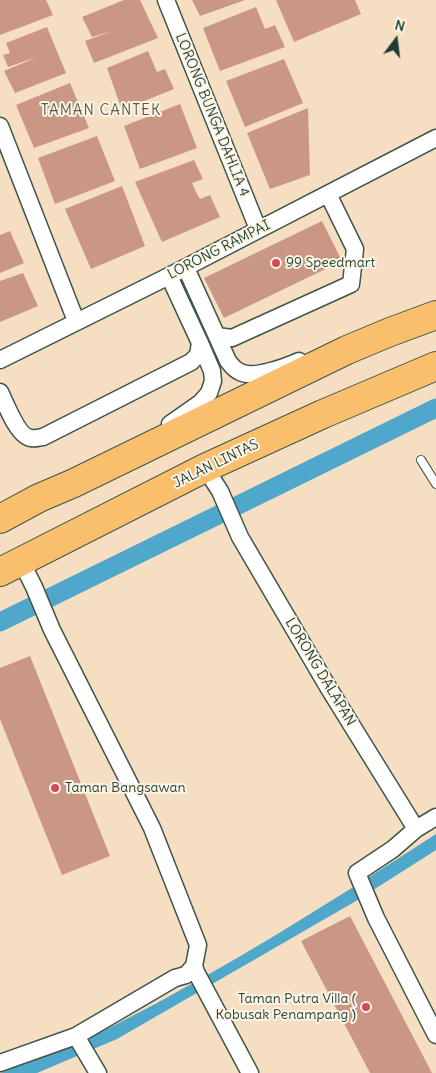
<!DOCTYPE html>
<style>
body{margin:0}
#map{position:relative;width:436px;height:1073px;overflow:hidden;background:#f5dec2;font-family:Delius,sans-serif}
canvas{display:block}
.north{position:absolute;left:371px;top:15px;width:50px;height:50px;-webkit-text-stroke:4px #fcf5e5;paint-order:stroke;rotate:15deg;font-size:14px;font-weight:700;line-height:20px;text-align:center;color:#1f3d34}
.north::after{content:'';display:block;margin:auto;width:18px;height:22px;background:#1f3d34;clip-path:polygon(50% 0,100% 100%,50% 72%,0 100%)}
</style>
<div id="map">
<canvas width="436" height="1073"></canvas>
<div class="north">N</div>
</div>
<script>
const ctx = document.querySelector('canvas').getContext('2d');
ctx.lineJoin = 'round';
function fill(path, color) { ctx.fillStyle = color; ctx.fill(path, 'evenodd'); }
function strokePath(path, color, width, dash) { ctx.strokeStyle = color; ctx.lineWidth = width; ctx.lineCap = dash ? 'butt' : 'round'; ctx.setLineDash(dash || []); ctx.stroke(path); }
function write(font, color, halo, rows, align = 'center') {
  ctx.font = font + ' Delius,sans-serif'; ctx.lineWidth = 4; ctx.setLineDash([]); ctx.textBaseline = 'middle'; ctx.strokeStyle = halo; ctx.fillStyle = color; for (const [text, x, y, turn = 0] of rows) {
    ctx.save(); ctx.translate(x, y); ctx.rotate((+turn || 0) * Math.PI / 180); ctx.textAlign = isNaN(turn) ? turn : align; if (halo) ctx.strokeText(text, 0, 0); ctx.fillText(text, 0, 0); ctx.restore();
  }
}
const water = new Path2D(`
 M436,834V850L356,901L117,1039L37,1073H1C38,1057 77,1044 113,1026C225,969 331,902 436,834Z`);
const canal = new Path2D(`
 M0,622L436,408`);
const building = new Path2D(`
 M0,0H46L53,15L0,35Z
 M124,0H140L158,38L94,63L85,41L112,31L92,37L82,17Z
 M192,0H245L200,16Z
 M276,0H355L361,14L294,42Z
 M256,7L265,29L275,25L285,47L220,71L203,28Z
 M47,27L66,73L15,93L4,71L37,57L8,67L3,55L10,53L6,43Z
 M148,51L157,72L165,69L174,89L122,110L107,68Z
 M284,59L303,103L245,127L226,81Z
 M70,83L89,128L34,148L16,105Z
 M180,104L197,148L140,169L124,126Z
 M308,108L310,175L270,189L247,133Z
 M97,136L115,181L55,204L38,158Z
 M194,160L203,179L192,183L196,192L200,199L210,195L220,217L162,242L135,182Z
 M122,186L145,246L91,269L65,209Z
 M322,221L342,261L224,318L204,278Z
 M10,231L24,263L0,273V235Z
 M23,273L38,306L0,322V281Z
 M30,656L110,856L62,875L0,719V668Z
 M350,916L432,1073H370L301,941Z`);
const lane = new Path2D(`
 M421,460L436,484`);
const street = new Path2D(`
 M166,0L258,229
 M0,126L76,321
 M186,268L228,361C231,365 235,370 240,372C254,379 285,367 299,361
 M169,276L200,343L212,371L213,381L209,393L200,403L170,424
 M217,336L232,338L351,284L355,249L328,194
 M0,360L169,276L436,138
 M0,392C6,404 18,437 31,438C35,439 40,437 43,437L191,362L198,355L200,343
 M205,468L220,491L240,537L328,687L416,829L436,817
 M21,561L34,587L52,630L152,828L198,945L194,966L196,972L250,1073
 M416,829L393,849L357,873L376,918L436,1035
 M76,1036L98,1073
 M0,1063L76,1036L175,978L186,975L194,966`);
const highway = new Path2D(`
 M0,519L39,498L74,483L347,350L390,332L436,315
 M0,572L205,468L323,414L436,366`);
const markers = [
 [276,263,5,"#d1495b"],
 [55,788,5,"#d1495b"],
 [366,1007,5,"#d1495b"]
];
const streetNames = [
 ["LORONG BUNGA DAHLIA 4",212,115,68],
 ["LORONG RAMPAI",219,250,-27],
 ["JALAN LINTAS",216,464,-26],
 ["LORONG DALAPAN",320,672,59]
];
const poiNames = [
 ["99 Speedmart",286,263],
 ["Taman Bangsawan",65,788],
 ["Taman Putra Villa (",356,999,"right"],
 ["Kobusak Penampang )",356,1015,"right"]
];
const neighbourhoodNames = [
 ["TAMAN CANTEK",101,111]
];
fill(water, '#4fa7cc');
strokePath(canal, '#4fa7cc', 19);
fill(building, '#cb9785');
strokePath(lane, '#3f5549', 10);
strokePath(street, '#3f5549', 19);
strokePath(highway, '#3f5549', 30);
strokePath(lane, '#fff', 8);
strokePath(street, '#fff', 16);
strokePath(highway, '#f9bf6d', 28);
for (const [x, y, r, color] of markers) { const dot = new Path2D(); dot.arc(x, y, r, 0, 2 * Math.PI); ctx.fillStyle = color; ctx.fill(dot); strokePath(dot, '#fcf5e5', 2); }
write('14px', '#1f3d34', '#fcf5e5', streetNames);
write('14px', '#1f3d34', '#fcf5e5', poiNames, 'left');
ctx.letterSpacing = '1px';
write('15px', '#5b5c50', '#fcf5e5', neighbourhoodNames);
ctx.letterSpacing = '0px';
</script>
